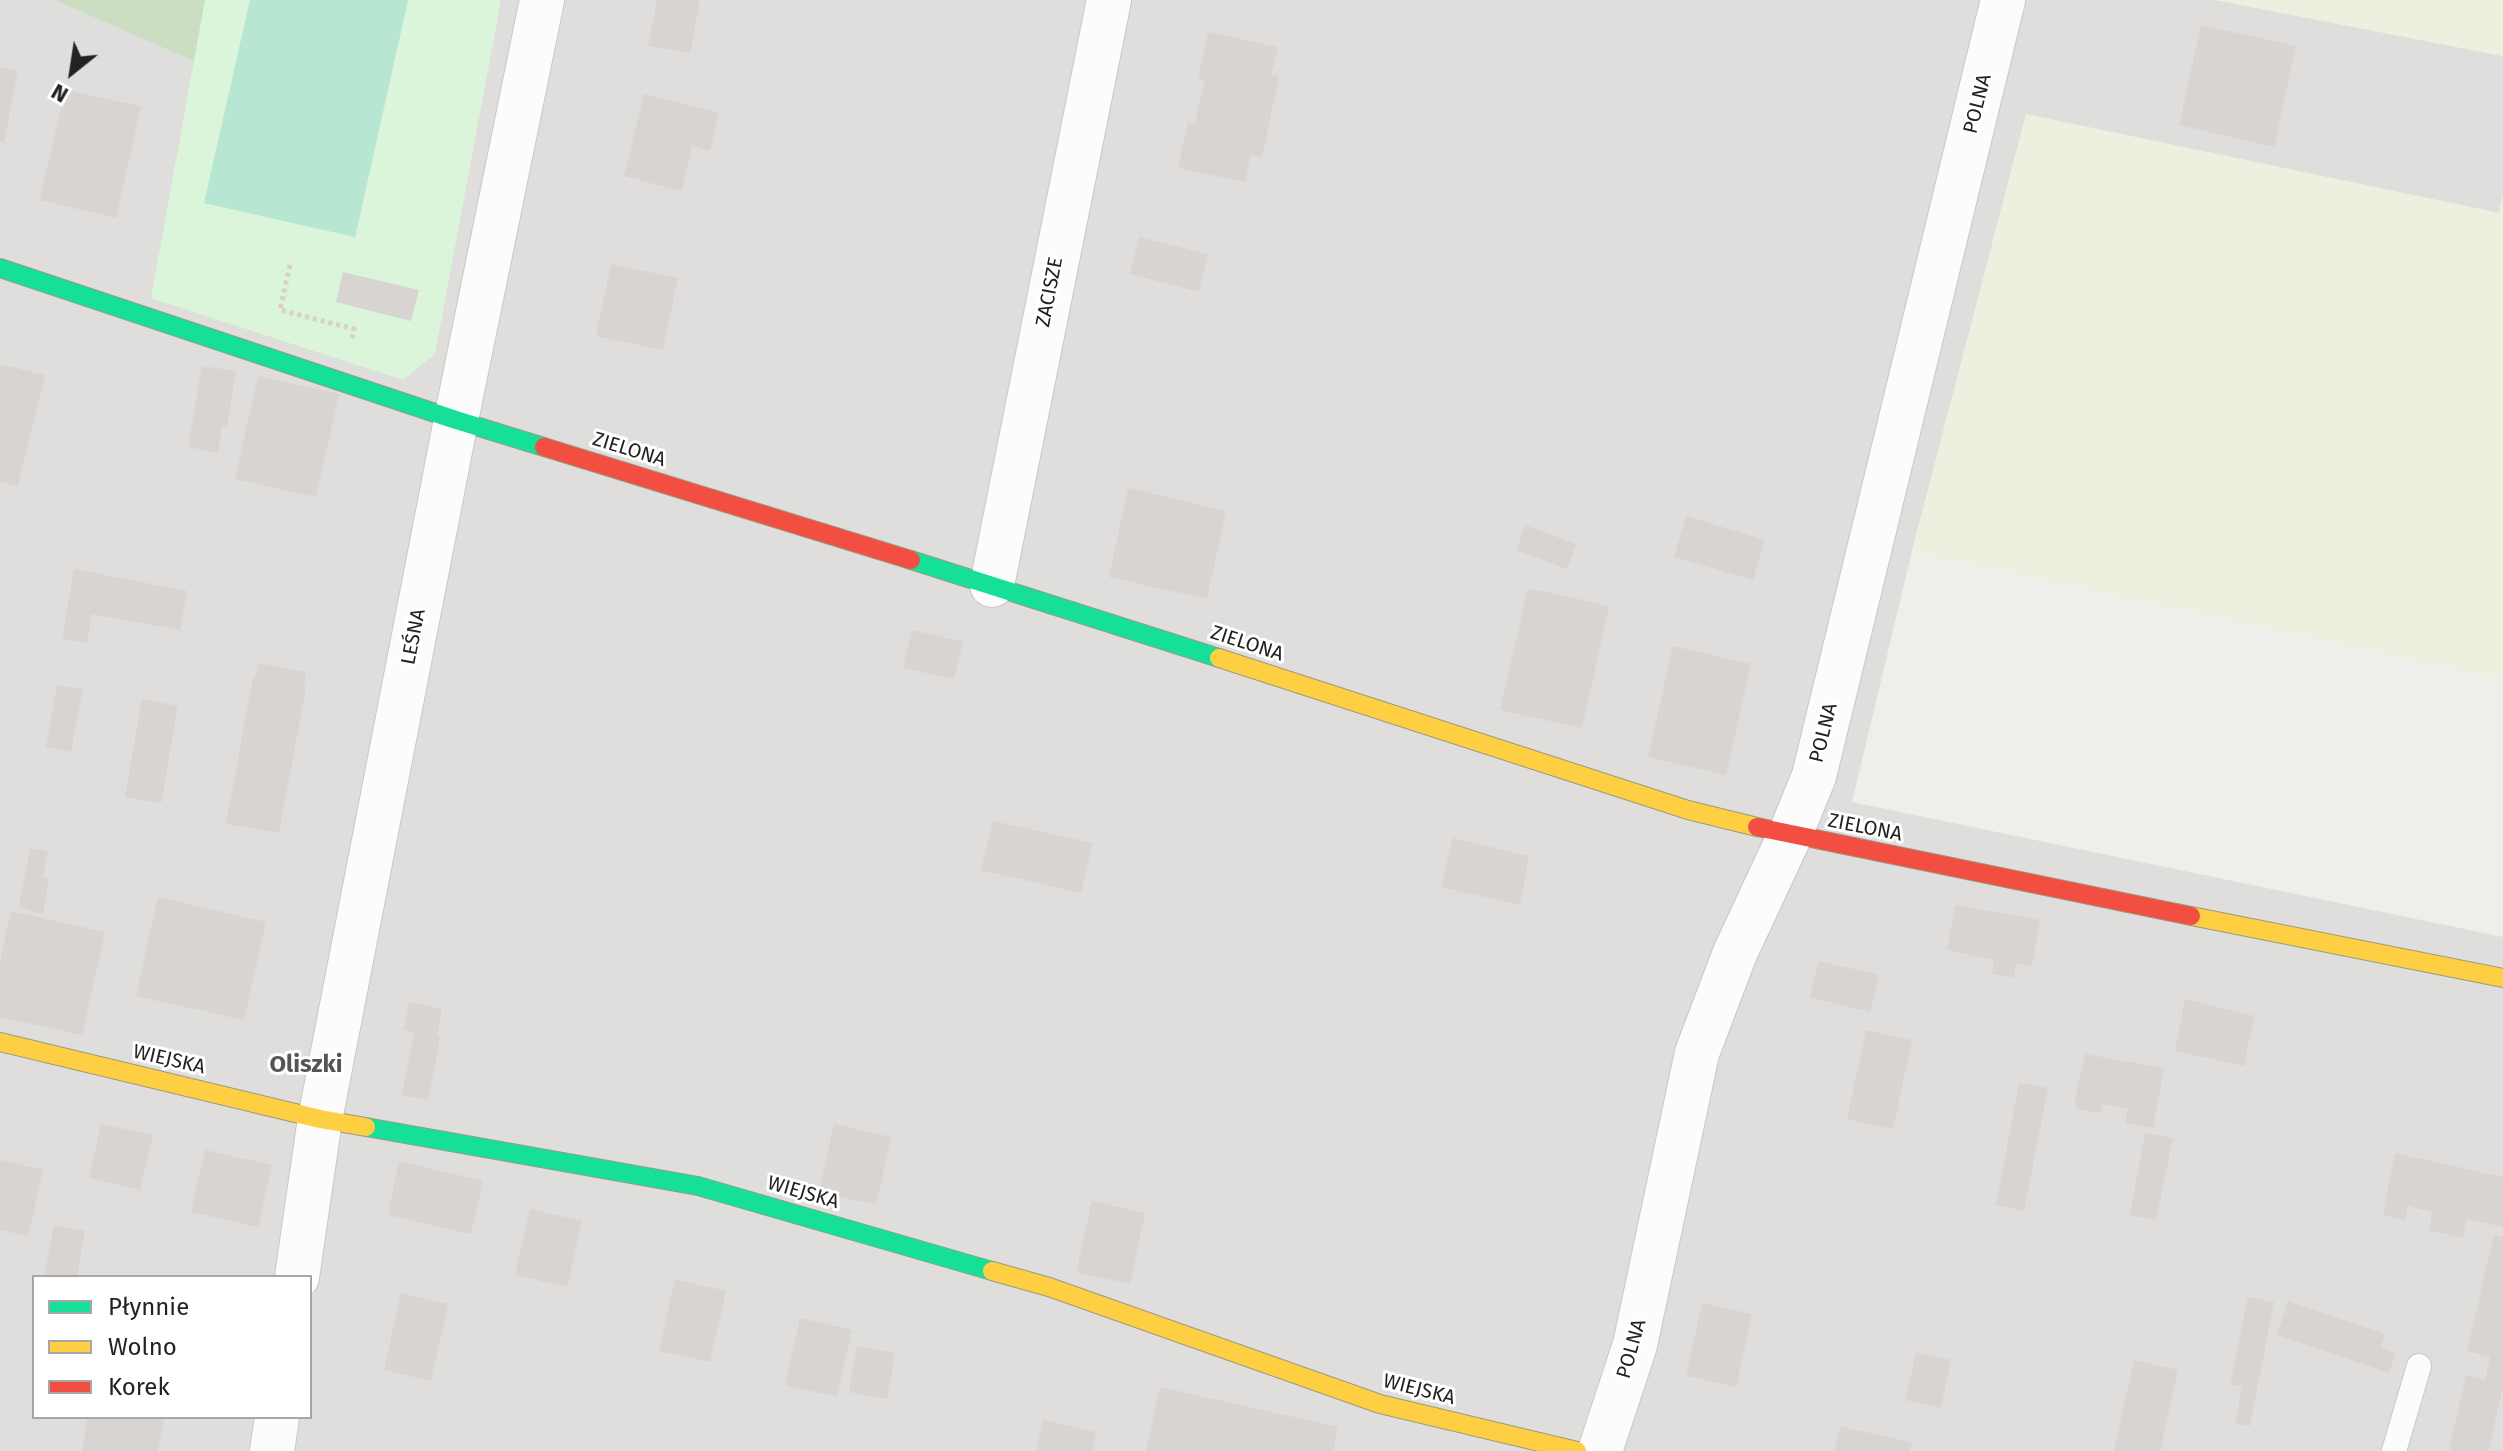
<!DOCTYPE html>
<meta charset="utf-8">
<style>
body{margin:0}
#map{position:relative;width:2503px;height:1451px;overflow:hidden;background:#f0eeeb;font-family:"Fira Sans",sans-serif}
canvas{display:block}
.legend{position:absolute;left:32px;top:1275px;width:280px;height:144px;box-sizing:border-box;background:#fff;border:2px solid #a7a7a7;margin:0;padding:10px 14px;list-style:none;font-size:24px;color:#222}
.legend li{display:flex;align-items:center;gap:16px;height:40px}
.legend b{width:40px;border:2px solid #a7a7a7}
.north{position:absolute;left:32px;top:32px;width:80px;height:80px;-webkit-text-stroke:6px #fff;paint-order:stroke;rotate:210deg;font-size:22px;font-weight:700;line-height:32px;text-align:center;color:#222}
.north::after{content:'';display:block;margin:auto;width:28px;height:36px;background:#222;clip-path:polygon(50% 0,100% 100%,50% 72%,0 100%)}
</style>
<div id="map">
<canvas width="2503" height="1451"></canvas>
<ul class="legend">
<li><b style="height:10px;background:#16e098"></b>Płynnie</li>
<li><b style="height:10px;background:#ffcf43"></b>Wolno</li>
<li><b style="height:10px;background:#f24e42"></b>Korek</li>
</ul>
<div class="north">N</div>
</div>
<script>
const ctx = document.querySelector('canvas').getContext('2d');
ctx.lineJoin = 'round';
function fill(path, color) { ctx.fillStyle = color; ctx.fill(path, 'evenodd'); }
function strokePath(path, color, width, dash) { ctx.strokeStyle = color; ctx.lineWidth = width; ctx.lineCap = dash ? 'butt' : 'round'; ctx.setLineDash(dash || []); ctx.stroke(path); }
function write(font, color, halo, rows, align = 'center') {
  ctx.font = font + ' "Fira Sans",sans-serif'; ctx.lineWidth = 6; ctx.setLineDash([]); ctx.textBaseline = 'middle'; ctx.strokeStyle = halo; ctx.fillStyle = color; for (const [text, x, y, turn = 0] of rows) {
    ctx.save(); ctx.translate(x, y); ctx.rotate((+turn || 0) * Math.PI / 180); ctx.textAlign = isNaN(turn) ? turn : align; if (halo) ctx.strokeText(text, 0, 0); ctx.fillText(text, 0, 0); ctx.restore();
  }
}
const residential = new Path2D(`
 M0,0H2216L2503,56V195L2499,213L2026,115L1912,551L1852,802L2503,937V1451H0ZM34,1277H310V1417H34Z`);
const farmland = new Path2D(`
 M2216,0H2503V56Z
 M2026,114L2499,213L2503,195V679L1912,551Z`);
const forest = new Path2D(`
 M55,0H238L212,69Z`);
const park = new Path2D(`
 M205,0H250L205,203L355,237L408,0H501L435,354L403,380L151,298Z`);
const pitch = new Path2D(`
 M250,0H408L355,237L204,203Z`);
const building = new Path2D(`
 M657,0H700L690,53L648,46Z
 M2201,25L2296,46L2274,147L2179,125Z
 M1208,32L1278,47L1271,75L1279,76L1262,157L1251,155L1245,182L1178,168L1188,122L1195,124L1200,101L1205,80L1198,78Z
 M0,67L18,71L4,143L0,142Z
 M65,90L141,106L116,218L40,200Z
 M644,94L719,113L710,151L692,146L681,191L624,176Z
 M1139,237L1208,254L1199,292L1130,274Z
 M611,264L678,278L663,350L596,336Z
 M343,272L419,290L411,321L336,302Z
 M0,364L45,375L18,486L0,482Z
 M202,366L236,371L227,427L222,426L218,453L188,447Z
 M258,376L339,394L316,497L235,479Z
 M1128,488L1226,511L1207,599L1109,577Z
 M1686,516L1765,540L1753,580L1674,557Z
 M1525,525L1576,544L1567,569L1517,550Z
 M74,569L187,591L180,630L92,614L87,643L62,639Z
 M1528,588L1609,606L1582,728L1500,710Z
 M912,630L963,642L954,679L903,668Z
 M1673,646L1751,664L1726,775L1648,757Z
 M258,663L306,672L304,687L306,688L279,833L226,824L253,678H255Z
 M57,685L83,689L71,752L46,747Z
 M142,699L178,706L161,803L125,797Z
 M993,821L1093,843L1081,893L981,870Z
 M1453,838L1529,856L1520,905L1441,887Z
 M30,848L48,851L43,877L49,878L43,914L19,907Z
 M158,897L266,922L244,1020L136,996Z
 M1955,905L2040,920L2032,966L2016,963L2014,978L1992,974L1994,960L1947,950Z
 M11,911L105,932L82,1035L0,1017V962Z
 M1819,961L1879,975L1870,1012L1810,997Z
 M2185,999L2254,1016L2244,1066L2175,1051Z
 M409,1002L442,1009L437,1036L440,1037L428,1101L402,1095L414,1032L404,1030Z
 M1866,1030L1912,1040L1893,1129L1847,1119Z
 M2085,1054L2164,1068L2153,1128L2125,1123L2128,1109L2103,1104L2101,1113L2077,1109L2075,1099Z
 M2019,1083L2048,1088L2024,1211L1996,1205Z
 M101,1124L153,1135L140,1190L89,1178Z
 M834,1124L891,1137L876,1205L819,1192Z
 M2145,1133L2173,1138L2156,1221L2130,1215Z
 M205,1150L272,1165L258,1227L191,1212Z
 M2395,1153L2503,1177V1227L2467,1219L2463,1238L2429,1230L2432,1212L2408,1206L2405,1220L2383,1215Z
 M0,1160L43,1170L28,1236L0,1230Z
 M399,1161L483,1181L471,1234L388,1215Z
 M1092,1201L1145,1213L1130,1284L1076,1272Z
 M530,1209L582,1221L567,1287L515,1275Z
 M54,1225L85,1231L77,1277H44Z
 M2494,1235L2503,1237V1387L2488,1451H2452L2449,1450L2466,1375L2485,1380L2490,1357L2467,1351Z
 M675,1279L726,1291L710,1362L659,1351Z
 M401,1293L448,1304L431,1381L384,1370Z
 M2248,1297L2274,1302L2250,1426L2235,1424L2242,1386L2230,1385Z
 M2288,1301L2385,1334L2381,1348L2396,1353L2389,1373L2277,1335Z
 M1702,1303L1752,1314L1736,1387L1686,1376Z
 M800,1318L852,1330L837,1397L785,1385Z
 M857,1346L895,1353L887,1399L849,1392Z
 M1916,1352L1951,1360L1941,1408L1906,1400Z
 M2134,1360L2178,1370L2160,1451H2114Z
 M1160,1387L1338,1427L1333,1451H1146Z
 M88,1417H164L158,1451H82Z
 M1043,1420L1096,1432L1092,1451H1036Z
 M1840,1426L1912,1443L1910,1451H1835Z`);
const path = new Path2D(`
 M290,265L280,310L354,329L352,342`);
const lane = new Path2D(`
 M2394,1451L2419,1366`);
const street = new Path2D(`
 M992,585L1109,0
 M297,1277L320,1119L456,420L542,0
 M272,1451L277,1417
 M1600,1451L1635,1345L1697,1053L1735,953L1790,835L1814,776L2003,0`);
const fast = new Path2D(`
 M0,268L456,420L544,447
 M911,560L1219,658
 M366,1127L698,1186L992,1271`);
const slow = new Path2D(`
 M1219,658L1688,810L1757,827
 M2191,916L2503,978
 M0,1042L320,1119L366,1127
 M992,1271L1049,1287L1380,1404L1577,1451`);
const jam = new Path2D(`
 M544,447L911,560
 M1757,827L2191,916`);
const streetNames = [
 ["POLNA",1978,104,-76],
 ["ZACISZE",1050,292,-79],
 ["ZIELONA",629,450,17],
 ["LEŚNA",414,637,-79],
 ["ZIELONA",1247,644,18],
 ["POLNA",1824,733,-76],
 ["ZIELONA",1865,828,11],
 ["WIEJSKA",169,1060,13],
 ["WIEJSKA",803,1193,16],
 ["POLNA",1632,1349,-74],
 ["WIEJSKA",1419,1390,14]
];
const quarterNames = [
 ["Oliszki",306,1065]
];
fill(residential, '#dfdedc');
fill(farmland, '#efefdf');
fill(forest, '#cbdec1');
fill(park, '#daf5da');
fill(pitch, '#b7e6d2');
fill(building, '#d7d4d2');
strokePath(lane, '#c9c8c7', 26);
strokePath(street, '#c9c8c7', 46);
strokePath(fast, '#999a82', 20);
strokePath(slow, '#999a82', 20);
strokePath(jam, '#999a82', 20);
strokePath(path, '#dccecd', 5, [4, 4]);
strokePath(lane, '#fdfcfc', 24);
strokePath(street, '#fdfcfc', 44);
strokePath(fast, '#16e098', 18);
strokePath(slow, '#ffcf43', 18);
strokePath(jam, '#f24e42', 18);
write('20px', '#222', '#fff', streetNames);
write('bold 24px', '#555', '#fff', quarterNames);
</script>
